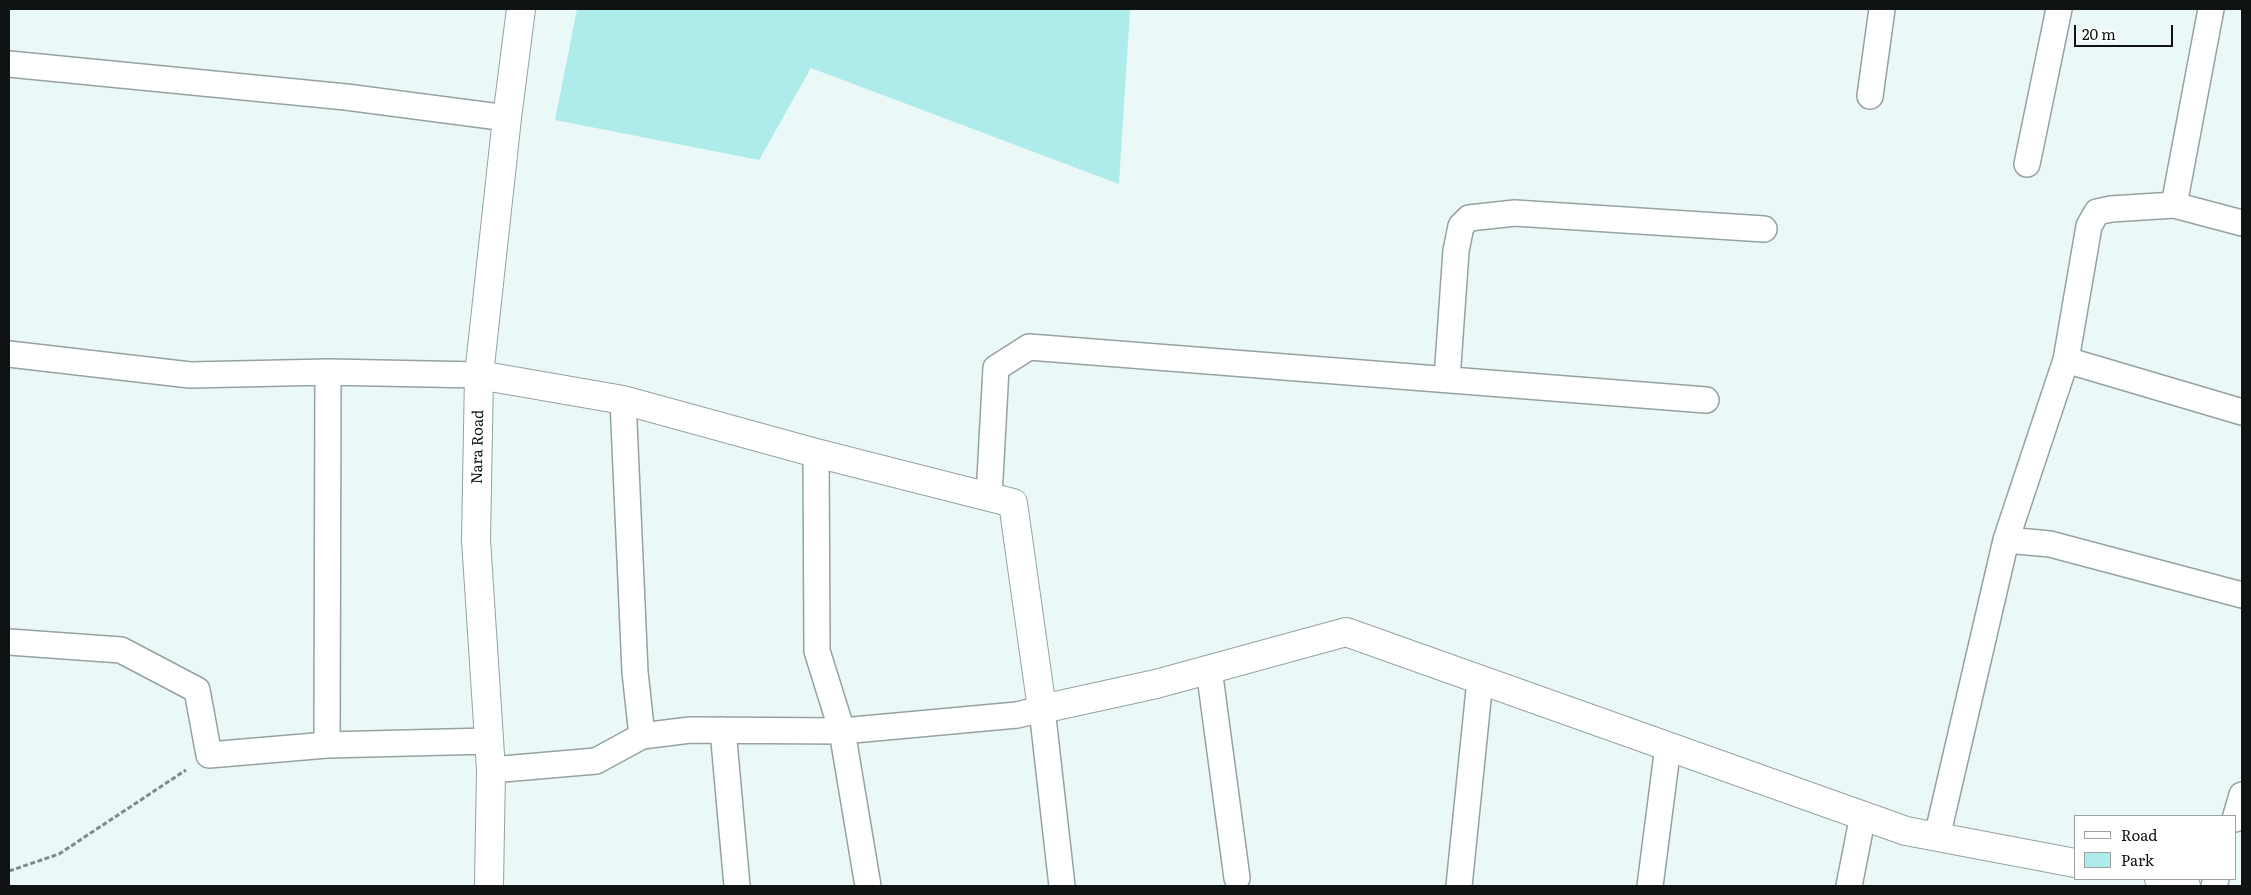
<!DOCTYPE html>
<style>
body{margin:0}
#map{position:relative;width:2251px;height:895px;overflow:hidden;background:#ebf8f8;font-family:Literata,serif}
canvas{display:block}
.frame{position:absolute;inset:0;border:10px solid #0f1313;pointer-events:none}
.legend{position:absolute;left:2074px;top:815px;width:162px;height:65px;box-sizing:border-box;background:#fff;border:1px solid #9fa1a1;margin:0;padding:6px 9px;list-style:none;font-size:15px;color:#0f1313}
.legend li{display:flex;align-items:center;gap:10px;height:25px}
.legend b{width:25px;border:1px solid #9fa1a1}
.scale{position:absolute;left:2074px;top:25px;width:99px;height:22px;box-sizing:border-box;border:2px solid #0f1313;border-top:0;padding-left:6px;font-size:15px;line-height:18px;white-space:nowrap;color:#0f1313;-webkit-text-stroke:4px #fff;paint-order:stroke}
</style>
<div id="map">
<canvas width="2251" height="895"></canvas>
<div class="frame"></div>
<ul class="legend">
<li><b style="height:6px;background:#fff"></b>Road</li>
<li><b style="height:14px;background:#adecea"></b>Park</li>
</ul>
<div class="scale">20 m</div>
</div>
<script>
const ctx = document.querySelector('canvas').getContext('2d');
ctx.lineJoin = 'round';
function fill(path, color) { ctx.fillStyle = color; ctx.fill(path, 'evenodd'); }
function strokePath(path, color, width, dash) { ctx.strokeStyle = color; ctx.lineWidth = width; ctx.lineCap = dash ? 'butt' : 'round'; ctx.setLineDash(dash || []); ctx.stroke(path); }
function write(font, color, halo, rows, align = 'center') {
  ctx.font = font + ' Literata,serif'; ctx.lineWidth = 5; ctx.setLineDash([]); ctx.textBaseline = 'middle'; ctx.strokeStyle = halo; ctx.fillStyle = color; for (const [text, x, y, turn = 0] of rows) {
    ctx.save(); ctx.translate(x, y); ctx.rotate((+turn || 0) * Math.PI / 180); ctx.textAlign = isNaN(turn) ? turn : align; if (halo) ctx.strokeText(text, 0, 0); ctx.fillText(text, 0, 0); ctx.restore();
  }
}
const green = new Path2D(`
 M577,9H1130L1119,184L811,68L759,160L555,120Z`);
const path = new Path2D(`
 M9,871L59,854L186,770`);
const minor = new Path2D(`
 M9,64L346,97L507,118
 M1870,96L1882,9
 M2027,164L2059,9
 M2174,205L2211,9
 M9,354L190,375L328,372L479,375
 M2066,360L2242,412
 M1447,379L1456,251L1461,226L1469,218L1515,213L1764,229
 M623,400L635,672L642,736
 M816,453L817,651L842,731L868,886
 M989,497L996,368L1029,347L1706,400
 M2006,540L2050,544L2242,595
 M9,642L121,650L197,690L209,755L327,745L488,741
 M1209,669L1237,878
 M723,730L737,886
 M327,745L328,372
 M491,770L596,761L642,736L690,730L842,731L1017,715L1042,709L1062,886
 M2235,819L2242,795
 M1937,837L2006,540L2066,360L2089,226L2097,212L2111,209L2174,205L2242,223
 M1459,886L1480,680
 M1650,886L1668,746
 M1849,886L1863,815
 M2214,886L2216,879`);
const tertiary = new Path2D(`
 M479,375L623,400L816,453L1013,503L1042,709L1156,684L1346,632L1906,831L2075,863
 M2159,879L2186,886
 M489,886L491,770L476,540L479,375L507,118L521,9`);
const streetNames = [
 ["Nara Road",478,447,-89]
];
fill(green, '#adecea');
strokePath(minor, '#96a2a1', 28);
strokePath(tertiary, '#96a2a1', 30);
strokePath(path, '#818a8a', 3, [5, 2.5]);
strokePath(minor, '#fff', 25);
strokePath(tertiary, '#fff', 28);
write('15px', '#0f1313', '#fff', streetNames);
</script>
